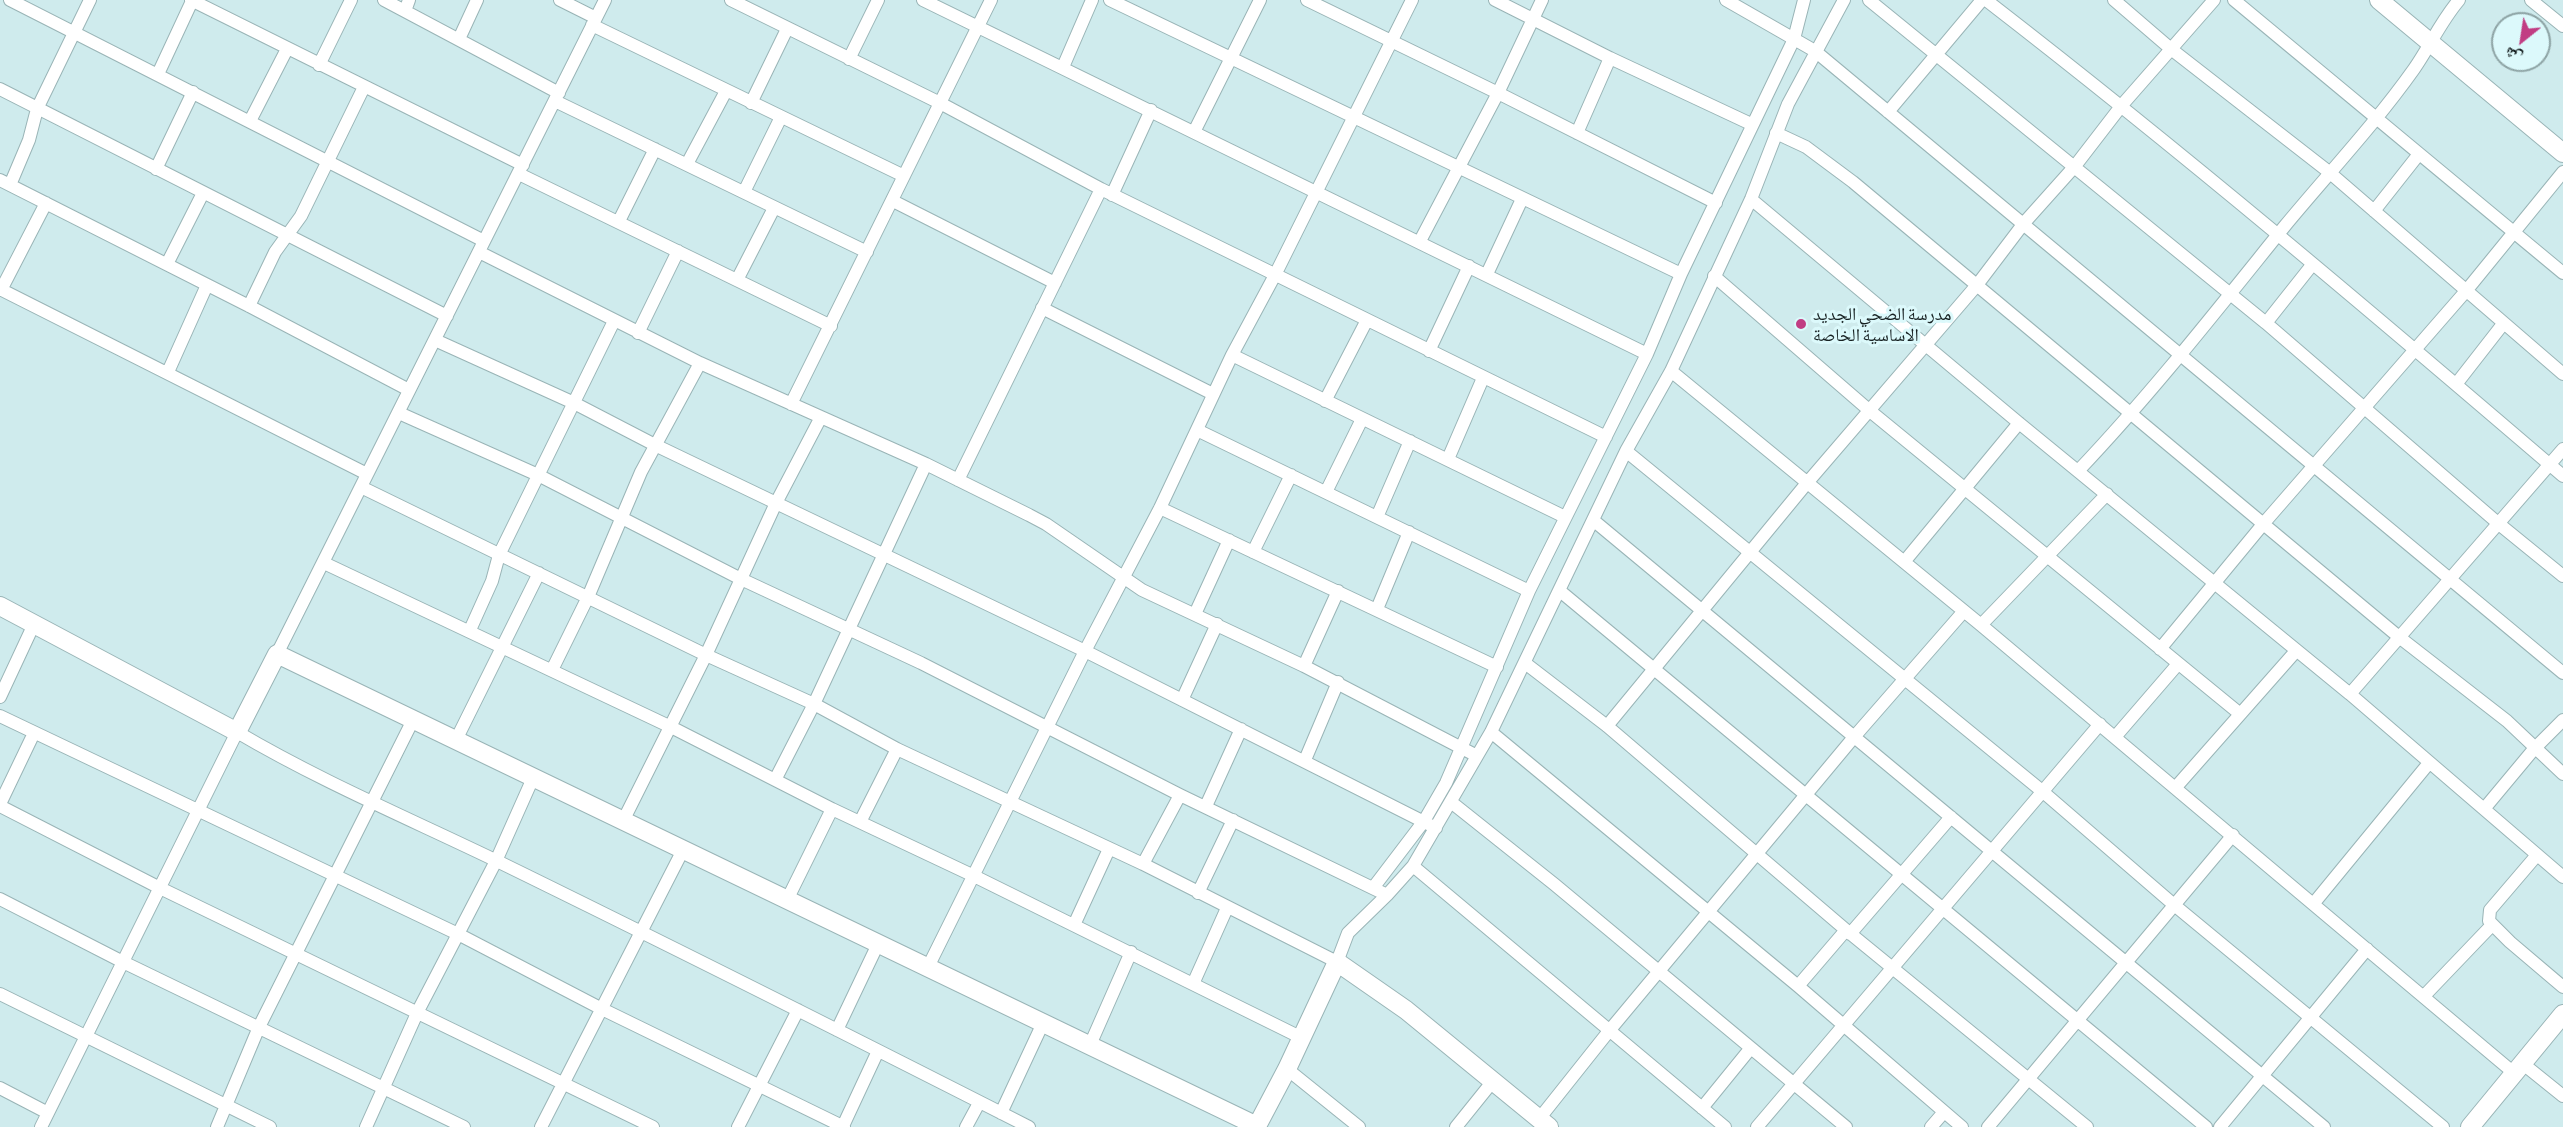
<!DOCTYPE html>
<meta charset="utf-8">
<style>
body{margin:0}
#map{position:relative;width:2563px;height:1127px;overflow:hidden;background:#cfebed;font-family:"Asap Condensed","Noto Naskh Arabic",sans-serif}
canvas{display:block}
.north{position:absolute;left:2491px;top:12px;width:60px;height:60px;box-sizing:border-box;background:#dcf9fb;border:2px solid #8da3a4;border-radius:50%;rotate:210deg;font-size:16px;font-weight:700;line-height:24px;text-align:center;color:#172122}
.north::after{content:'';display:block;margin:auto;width:21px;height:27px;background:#c13d83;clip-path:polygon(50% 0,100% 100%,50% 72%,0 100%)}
</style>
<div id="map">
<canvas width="2563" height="1127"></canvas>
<div class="north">ش</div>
</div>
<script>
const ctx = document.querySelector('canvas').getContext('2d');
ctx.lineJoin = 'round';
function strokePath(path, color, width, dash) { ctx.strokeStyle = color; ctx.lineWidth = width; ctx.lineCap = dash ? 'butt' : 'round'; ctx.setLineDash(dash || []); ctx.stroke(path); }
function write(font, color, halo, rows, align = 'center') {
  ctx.font = font + ' "Asap Condensed","Noto Naskh Arabic",sans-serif'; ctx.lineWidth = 6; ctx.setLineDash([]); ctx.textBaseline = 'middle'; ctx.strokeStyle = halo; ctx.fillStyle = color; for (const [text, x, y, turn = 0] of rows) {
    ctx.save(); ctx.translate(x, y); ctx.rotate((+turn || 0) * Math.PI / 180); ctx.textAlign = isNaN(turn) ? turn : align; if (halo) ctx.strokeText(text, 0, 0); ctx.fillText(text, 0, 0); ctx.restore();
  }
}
const street = new Path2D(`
 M10,0L484,241
 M191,0L523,165
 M384,0L559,93
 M560,0L596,18
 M731,0L940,103L1101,189L1606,437
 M923,0L1647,354
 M1110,0L1681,274
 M1307,0L1498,93L1716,203
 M1495,0L1610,58L1751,124
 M1726,0L1815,51L2563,673
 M1869,0L2266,323L2499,524L2563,576
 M1986,0C2184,153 2374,314 2563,476
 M2114,0L2171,49L2329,172L2563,374
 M2234,0L2563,273
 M2531,0L2563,26
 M405,11L409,0
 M592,25L904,176
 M459,39L477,0
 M849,59L878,0
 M319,65L351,0
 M1063,67L1092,0
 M158,74L192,1
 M0,89L447,316
 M555,101L867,252
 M751,103L787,29
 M1888,112L1982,0
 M250,121L287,49
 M1194,132L1260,0
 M1577,133L1610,58
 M1776,133L1806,147L1853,182L2399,637L2507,721L2563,774
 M687,164L726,91
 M156,169L193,92
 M519,174L831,326
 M0,180L249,306L409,390
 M10,185L29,140L37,109L90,0
 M744,192L781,117
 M1112,195L1151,110
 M1751,199L2019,423L2350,694L2563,877
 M893,201L1055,283
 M2374,211L2419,154
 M619,221L655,149
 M1420,241L1498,93L1542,0
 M479,252L700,363L926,464L1029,515L1046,524L1142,590L1304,666L1477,756
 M167,264L203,193
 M1487,274L1522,199
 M1714,276L1870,411L2239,713
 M737,280L774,208
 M0,289L367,474
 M1,290L46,203
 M249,306L275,252L301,216L364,87
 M1042,308L1213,394
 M2266,323L2312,265
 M638,333L678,251
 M435,340L574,403L655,445L1085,651L1436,828
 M1429,351L1469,266
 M1232,355L1565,517
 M1671,371L1981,625L2514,1073
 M168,372L207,285
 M2457,383L2503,324
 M1325,401L1367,320
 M791,404L991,0
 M399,413L538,475L741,579L921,663L1180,795L1387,895
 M1197,430L1529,591
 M1626,451L2042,791L2173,904L2443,1127
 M1448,459L1483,378
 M2078,471C2152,393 2217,310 2284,227C2327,175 2375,124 2414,69C2430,46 2441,21 2459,0
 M958,480L1101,189
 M361,487L706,655L814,704L897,749L1143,864L1337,962L1348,933L1387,895L1413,866L1491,732L1626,451L1671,371L1751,199L1788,104L1844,0
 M1326,492L1362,419
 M1160,508L1497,667
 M1377,517L1410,441
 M1593,520L2324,1127
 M1253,552L1291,475
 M1904,562L2019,423
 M324,563L671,727L832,809L974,876L1302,1038
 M1560,591L2206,1127
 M1377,609L1409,532
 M1195,614L1229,540
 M1981,625L2107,494
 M470,630L492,581L499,555L614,321
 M2160,649L2264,523L2466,291L2563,172
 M277,654L605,0
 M1525,663L1607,726L1846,930L2087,1127
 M1304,666L1338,591
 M552,670L588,597L641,472L700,363
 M2350,694L2563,449
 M0,697L34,624
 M1182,700L1217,624
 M0,716L458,934L602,1009L844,1127
 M1607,726L1807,483L1977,285L2024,223L2075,166L2122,105L2214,0
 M1491,732L1798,986L1962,1127
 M2115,737L2178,664
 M456,740L539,573
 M1305,760L1338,682
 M775,780L814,704L926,464
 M2176,787L2296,651
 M1451,802L1554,884L1846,1127
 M0,804L34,733
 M0,806L160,888L653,1127
 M1206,806L1241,729
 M2484,809L2534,749L2563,720
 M623,821L706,655L776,503L821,417
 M860,822L897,749
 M2537,855L2490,910L2489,921L2510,942L2563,987
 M1143,864L1180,795
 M1413,866L1725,1127
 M1373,888L1424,821L1446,783L1529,591L1647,354L1681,274L1794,39L1804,0
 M1198,893L1233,820
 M0,899L123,962L464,1127
 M787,900L832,809
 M2314,903L2429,763
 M1074,925L1109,849
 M1850,934L1951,817
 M928,967L1085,651L1160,508L1232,355L1275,275L1412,0
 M1193,984L1227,908
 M1798,986L1846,930
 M0,994L270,1127
 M2424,996L2491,926
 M837,1030L878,944
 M1090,1045L1131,952
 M2522,1063L2563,1096
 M1287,1069L1359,1127
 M0,1088L48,1113
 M1702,1108L1750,1049
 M1001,1113L1043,1023
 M1539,1119L1609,1031L1854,737L1964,611
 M843,1126L878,1051
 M41,1127L237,732C320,781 410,819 497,861C675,948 852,1037 1029,1127
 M217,1127L259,1027L413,720
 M366,1127L418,1011L496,861L533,778
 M541,1127L683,850
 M738,1127L798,1010
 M966,1127L979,1103
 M1456,1127L1493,1081
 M1757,1127L2100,724
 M1931,1127L1944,1112
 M1988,1127L2233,835
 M2220,1127L2367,949`);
const secondary = new Path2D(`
 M2379,0L2563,153
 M0,606L237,732L277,654L1257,1126L1287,1069L1337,962L1406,1010L1549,1127
 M2470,1127L2563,1014`);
const markers = [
 [1801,324,6,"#c13d83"]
];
const poiNames = [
 ["مدرسة الضحي الجديد",1813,314],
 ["الاساسية الخاصة",1813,335]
];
strokePath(street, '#99b4b6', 14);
strokePath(secondary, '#99b4b6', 20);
strokePath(street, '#fff', 12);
strokePath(secondary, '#fff', 18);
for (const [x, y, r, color] of markers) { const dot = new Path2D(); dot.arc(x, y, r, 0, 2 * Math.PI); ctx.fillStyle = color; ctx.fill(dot); strokePath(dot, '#dcf9fb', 2); }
write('18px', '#172122', '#dcf9fb', poiNames, 'left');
</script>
